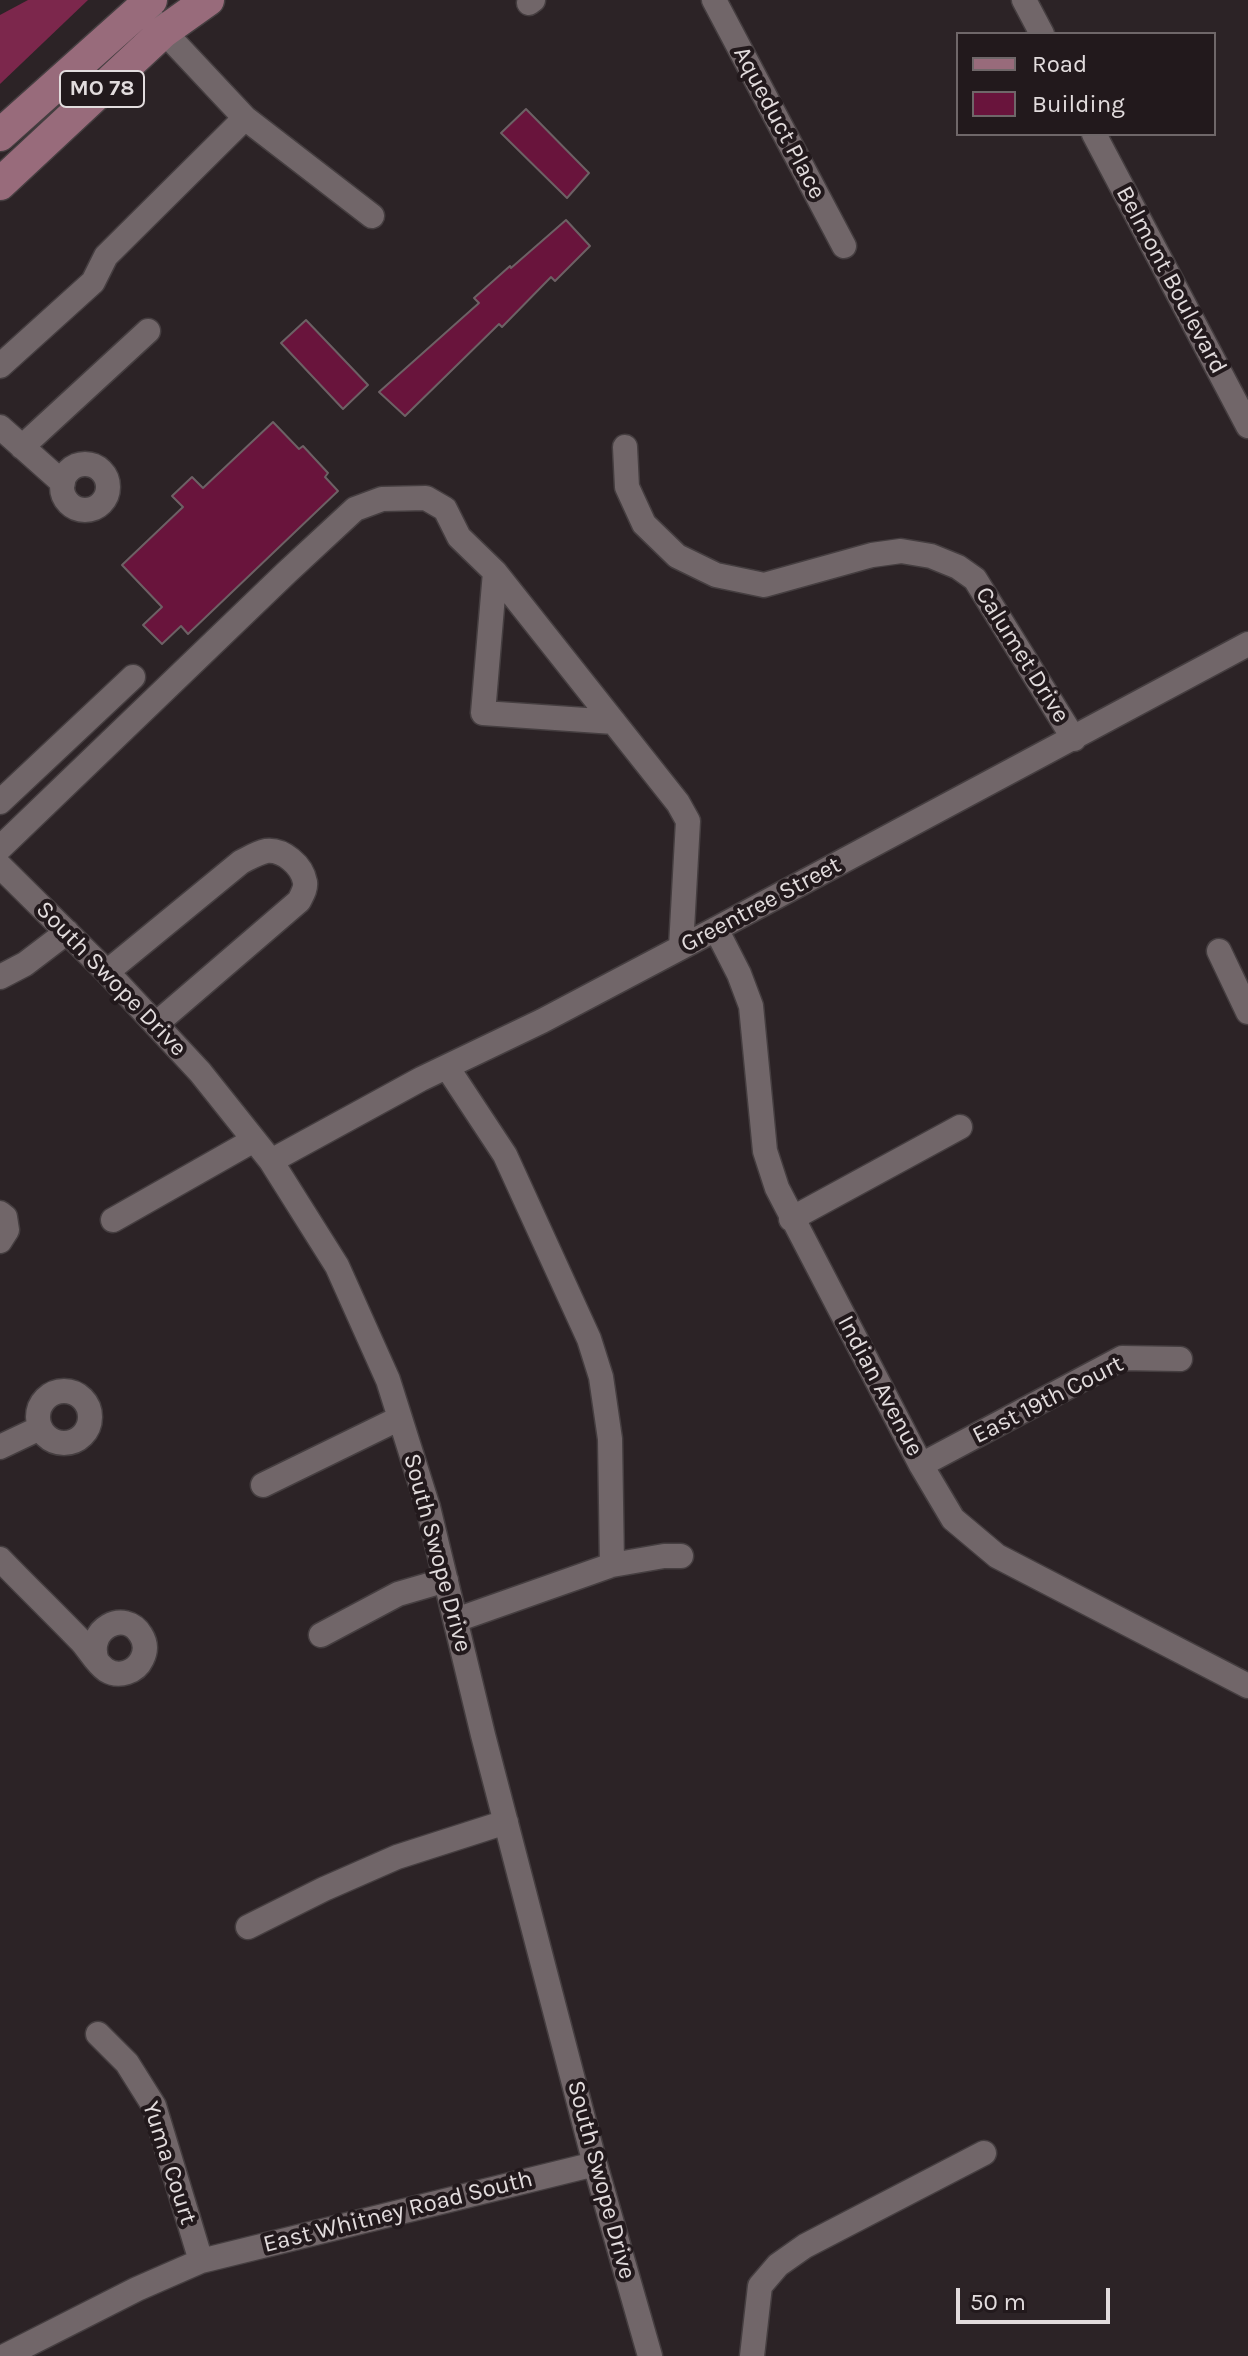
<!DOCTYPE html>
<style>
body{margin:0}
#map{position:relative;width:1248px;height:2356px;overflow:hidden;background:#2c2326;font-family:Karla,sans-serif}
canvas{display:block}
.legend{position:absolute;left:956px;top:32px;width:260px;height:104px;box-sizing:border-box;background:#22191c;border:2px solid #6f6769;margin:0;padding:10px 14px;list-style:none;font-size:24px;color:#e2dcdd}
.legend li{display:flex;align-items:center;gap:16px;height:40px}
.legend b{width:40px;border:2px solid #6f6769}
.scale{position:absolute;left:956px;top:2288px;width:154px;height:36px;box-sizing:border-box;border:4px solid #e2dcdd;border-top:0;padding-left:10px;font-size:24px;line-height:28px;white-space:nowrap;color:#e2dcdd;-webkit-text-stroke:6px #22191c;paint-order:stroke}
</style>
<div id="map">
<canvas width="1248" height="2356"></canvas>
<ul class="legend">
<li><b style="height:10px;background:#986b7b"></b>Road</li>
<li><b style="height:22px;background:#69143c"></b>Building</li>
</ul>
<div class="scale">50 m</div>
</div>
<script>
const ctx = document.querySelector('canvas').getContext('2d');
ctx.lineJoin = 'round';
function fill(path, color) { ctx.fillStyle = color; ctx.fill(path, 'evenodd'); }
function strokePath(path, color, width, dash) { ctx.strokeStyle = color; ctx.lineWidth = width; ctx.lineCap = dash ? 'butt' : 'round'; ctx.setLineDash(dash || []); ctx.stroke(path); }
function write(font, color, halo, rows, align = 'center') {
  ctx.font = font + ' Karla,sans-serif'; ctx.lineWidth = 8; ctx.setLineDash([]); ctx.textBaseline = 'middle'; ctx.strokeStyle = halo; ctx.fillStyle = color; for (const [text, x, y, turn = 0] of rows) {
    ctx.save(); ctx.translate(x, y); ctx.rotate((+turn || 0) * Math.PI / 180); ctx.textAlign = isNaN(turn) ? turn : align; if (halo) ctx.strokeText(text, 0, 0); ctx.fillText(text, 0, 0); ctx.restore();
  }
}
const forest = new Path2D(`
 M28,0H88L0,84V15Z`);
const building = new Path2D(`
 M526,109L589,173L567,198L501,133Z
 M566,220L590,246L555,281L551,277L502,327L499,324L405,416L379,392L479,303L474,298L510,266L511,268Z
 M306,320L368,385L343,409L281,343Z
 M273,422L299,449L303,446L328,473L325,477L338,491L188,634L181,626L162,644L143,625L162,607L122,565L183,507L172,496L192,477L203,488Z`);
const minor = new Path2D(`
 M714,0L844,246
 M1024,0L1042,34
 M529,3L533,0
 M154,21L245,118L372,216
 M1094,134L1248,426
 M0,366L93,282L106,256L245,118
 M0,427L63,483
 M22,447L148,331
 M625,447L627,487L644,524L677,556L716,575L764,585L872,555L901,551L931,556L958,567L975,579L1074,739
 M62 487a23 23 0 1 1 46 0a23 23 0 1 1-46 0Z
 M495,572L483,713L614,722
 M0,802L133,677
 M0,848L286,573L355,509L382,499L426,498L445,509L459,537L495,572L678,803L688,821L681,947
 M0,866L107,972L200,1072L271,1161L337,1266L388,1380L428,1507L483,1735L595,2164L650,2356
 M716,929L739,974L751,1006L765,1151L777,1188L921,1465L953,1519L997,1556L1248,1686
 M1219,951L1248,1012
 M107,972L241,862C249,858 257,853 266,851C283,849 302,865 305,882C306,889 302,895 299,901L156,1024
 M0,977L25,964L67,932
 M447,1067L505,1155L589,1339L601,1377L610,1439L612,1565
 M271,1161L421,1079L542,1021L716,929L1248,644
 M0,1213L5,1217L7,1230L0,1241
 M791,1219L960,1127
 M113,1220L254,1140
 M38 1417a26 26 0 1 1 52 0a26 26 0 1 1-52 0Z
 M0,1447L40,1428
 M921,1465L1122,1358L1180,1359
 M263,1485L400,1418
 M0,1559C27,1587 55,1614 82,1642C90,1651 96,1663 106,1670C119,1678 136,1672 142,1659C146,1651 146,1643 141,1635C125,1608 85,1629 97,1661
 M456,1620L612,1565L664,1556H681
 M321,1635L398,1594L446,1580
 M248,1927L324,1889L397,1857L506,1822
 M98,2034L127,2063L154,2106L201,2261
 M5,2356L137,2289L201,2261L595,2164
 M752,2356L760,2286L778,2265L805,2246L984,2153`);
const major = new Path2D(`
 M0,135L151,0
 M0,184L163,32L208,0`);
const shields = [
 [102,89,84]
];
const shieldNames = [
 ["MO 78",102,89]
];
const streetNames = [
 ["Aqueduct Place",779,123,62],
 ["Belmont Boulevard",1171,280,62],
 ["Calumet Drive",1022,655,58],
 ["Greentree Street",761,905,-28],
 ["South Swope Drive",111,979,46],
 ["Indian Avenue",880,1386,62],
 ["East 19th Court",1048,1400,-27],
 ["South Swope Drive",437,1553,75],
 ["Yuma Court",169,2163,72],
 ["South Swope Drive",601,2180,75],
 ["East Whitney Road South",398,2212,-14]
];
fill(forest, '#7c274c');
fill(building, '#69143c');
strokePath(building, '#6d6165', 2);
strokePath(minor, '#453e40', 27);
strokePath(major, '#453e40', 35);
strokePath(minor, '#716669', 24);
strokePath(major, '#986b7b', 32);
for (const [x, y, w] of shields) { const box = new Path2D(); box.roundRect(x - w / 2, y - 18, w, 36, 6); ctx.fillStyle = '#22191c'; ctx.fill(box); strokePath(box, '#e2dcdd', 2); }
write('bold 22px', '#e2dcdd', null, shieldNames);
write('24px', '#e2dcdd', '#22191c', streetNames);
</script>
